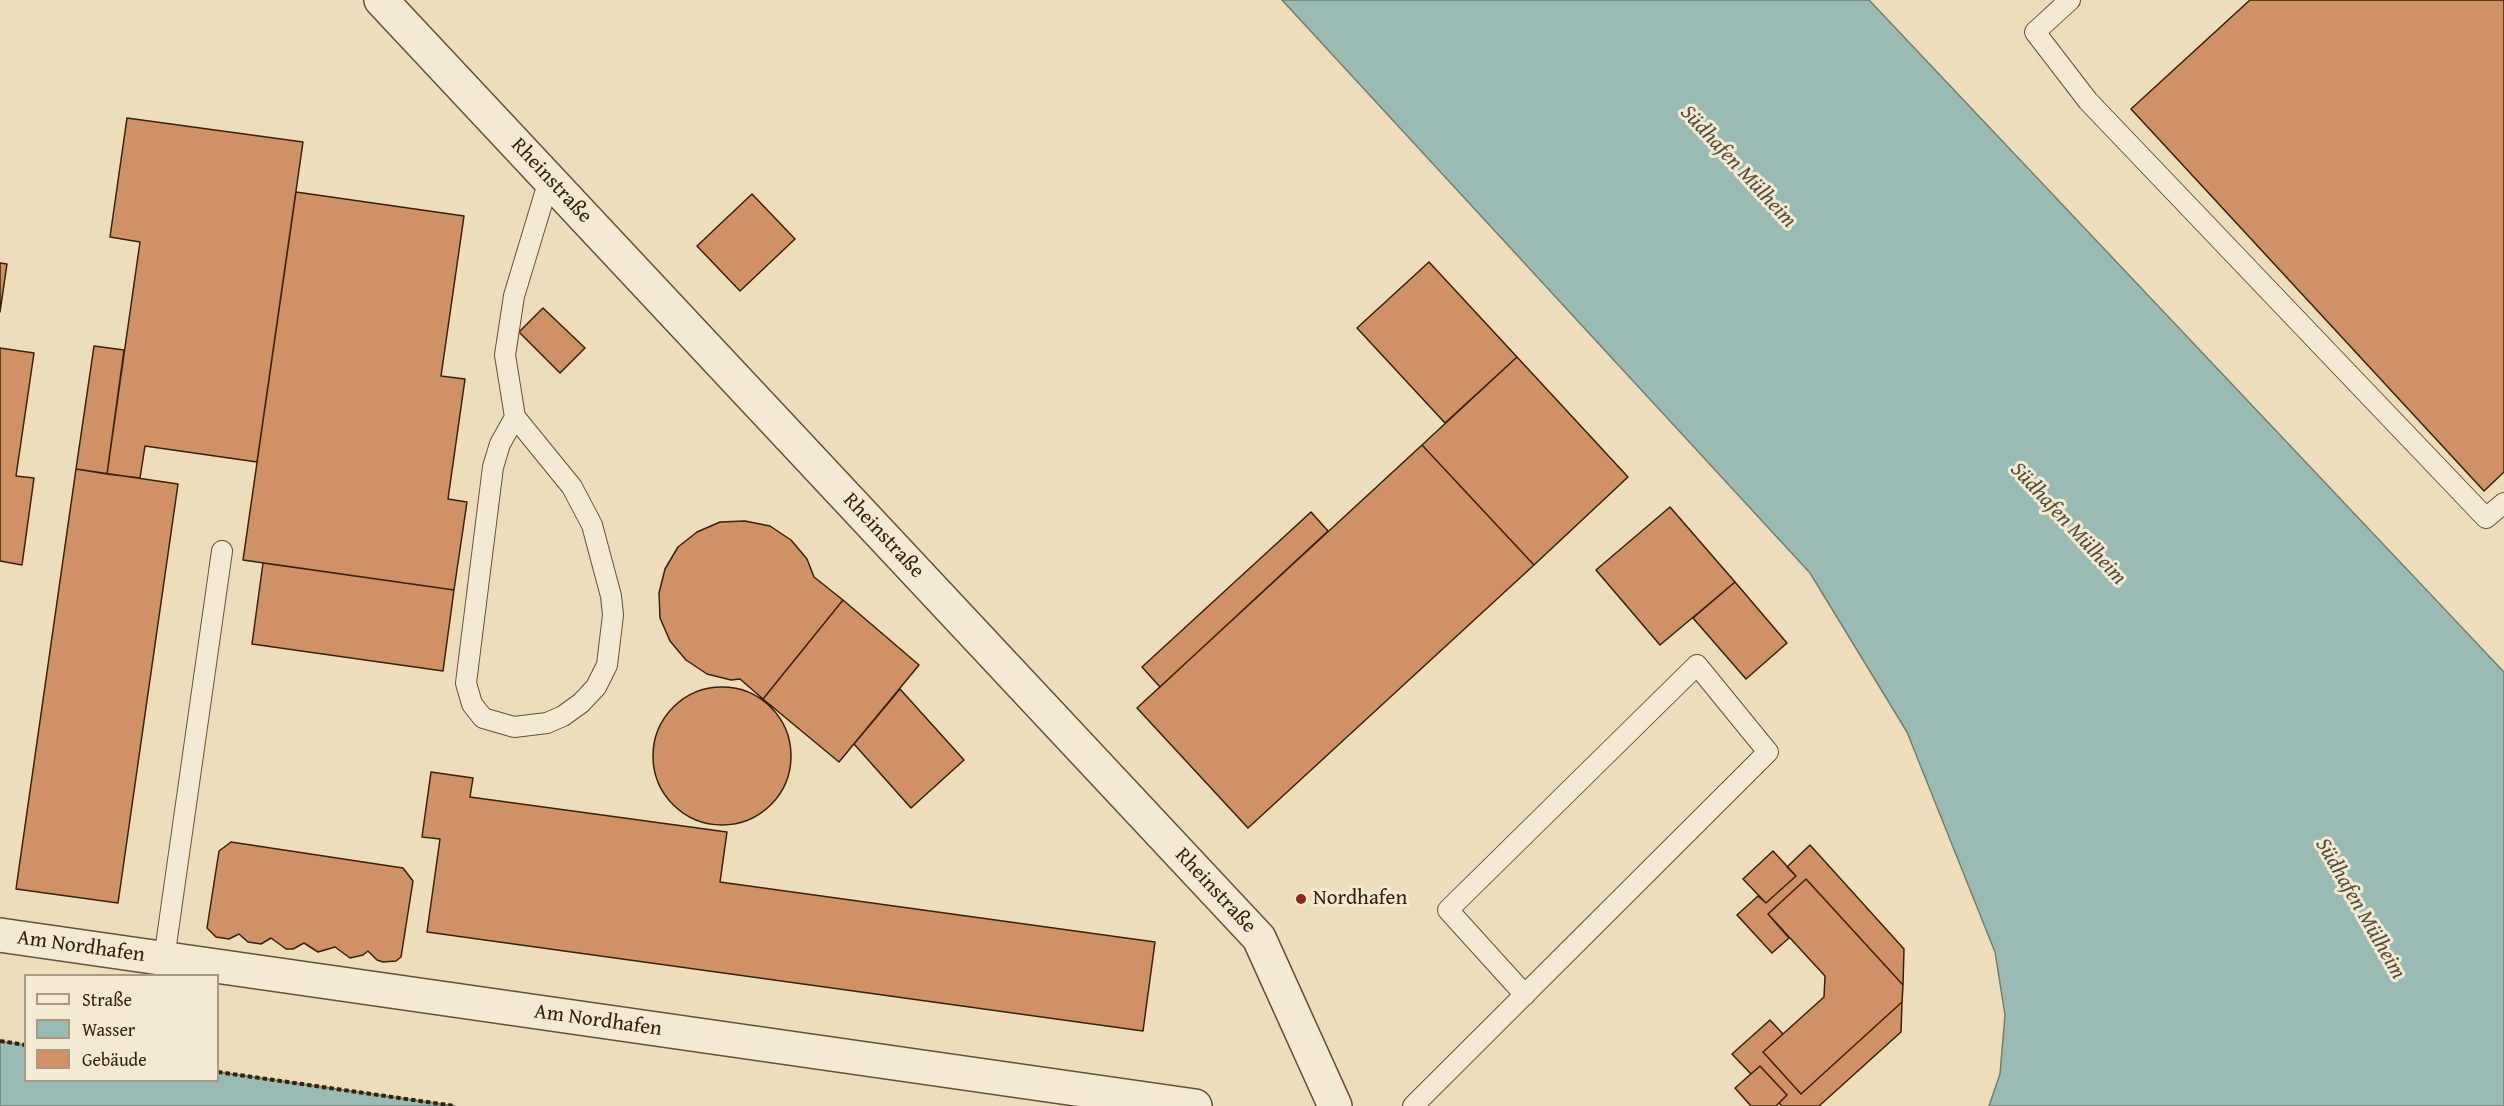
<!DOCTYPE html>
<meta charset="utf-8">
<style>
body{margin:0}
#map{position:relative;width:2504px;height:1106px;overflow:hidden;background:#eeddba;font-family:"Gentium Book Plus",serif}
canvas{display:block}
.legend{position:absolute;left:24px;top:974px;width:195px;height:108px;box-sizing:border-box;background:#f4e9d2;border:2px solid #a89982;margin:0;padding:8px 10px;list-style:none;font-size:18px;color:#372209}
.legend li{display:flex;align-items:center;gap:12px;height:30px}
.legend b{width:30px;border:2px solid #a89982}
</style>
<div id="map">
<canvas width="2504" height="1106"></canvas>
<ul class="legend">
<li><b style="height:8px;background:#f4e9d2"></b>Straße</li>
<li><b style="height:16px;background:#9abbb4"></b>Wasser</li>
<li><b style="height:16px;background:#d09166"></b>Gebäude</li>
</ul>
</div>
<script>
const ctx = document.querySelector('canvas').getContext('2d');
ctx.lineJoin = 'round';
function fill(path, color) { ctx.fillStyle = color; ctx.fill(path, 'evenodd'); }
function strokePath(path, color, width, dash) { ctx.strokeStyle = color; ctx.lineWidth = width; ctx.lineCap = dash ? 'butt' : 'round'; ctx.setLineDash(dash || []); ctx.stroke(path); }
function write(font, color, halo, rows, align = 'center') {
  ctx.font = font + ' "Gentium Book Plus",serif'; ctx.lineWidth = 6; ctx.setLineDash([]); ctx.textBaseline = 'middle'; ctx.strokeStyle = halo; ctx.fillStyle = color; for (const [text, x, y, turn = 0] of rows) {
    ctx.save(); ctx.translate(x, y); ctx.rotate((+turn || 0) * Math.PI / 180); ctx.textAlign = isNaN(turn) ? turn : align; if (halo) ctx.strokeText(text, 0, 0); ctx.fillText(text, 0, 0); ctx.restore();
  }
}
const water = new Path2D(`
 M1282,0H1869L2504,672V1106H1989L2000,1074L2005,1015L1995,952L1907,732L1810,573Z
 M0,1041L25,1045L26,1080H218V1072L455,1106H0Z`);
const building = new Path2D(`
 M2250,0H2504V472L2484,491L2131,109Z
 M127,118L303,142L257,462L145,446L140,478L107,474L140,242L110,237Z
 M296,192L464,216L441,376L465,379L448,499L467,502L454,590L243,560Z
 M752,194L795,239L740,291L697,246Z
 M1429,262L1517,357L1445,423L1357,328Z
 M0,263L7,264L0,312Z
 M543,308L585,348L560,373L519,332Z
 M94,346L124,350L107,474L76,469Z
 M0,348L34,353L16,476L34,478L22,565L0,561Z
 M1517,357L1628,477L1534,565L1422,445Z
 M1422,445L1534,565L1248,828L1137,708Z
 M76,469L178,484L118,903L16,889Z
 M1670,507L1735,582L1660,645L1596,570Z
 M1311,512L1328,531L1160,687L1142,667Z
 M745,521L770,526L791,540L807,559L814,577L843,600L763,699L740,679L731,680L707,674L686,660L670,641L660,618L659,593L665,569L678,547L697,532L720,522Z
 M263,563L454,590L443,671L252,644Z
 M1735,582L1787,643L1746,679L1693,618Z
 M843,600L919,665L839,762L763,699Z
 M653 756a69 69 0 1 1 138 0a69 69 0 1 1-138 0Z
 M900,689L964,760L911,808L854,744Z
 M431,772L473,778L470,797L727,832L720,882L1155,942L1143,1031L427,932L440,839L422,837Z
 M231,842L403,868L413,881L401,957L396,961L383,962L377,960L368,951L363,955L350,958L335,947L318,952L304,943L293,949H286L271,938L261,944L248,942L239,934L229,939L216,937L207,928L219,851Z
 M1810,845L1904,949L1903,985L1806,879L1768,914L1789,938L1772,953L1737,915L1758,896L1766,903L1796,876L1787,867Z
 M1773,851L1796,876L1766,903L1743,879Z
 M1806,879L1903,985L1902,1002L1801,1094L1763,1052L1824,997L1825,976L1768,914Z
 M1902,1002L1901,1032L1819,1106H1782L1779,1103L1787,1095L1760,1066L1751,1074L1732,1054L1770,1020L1783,1034L1763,1052L1801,1094Z
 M1760,1066L1787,1095L1776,1106H1751L1735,1088Z`);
const path = new Path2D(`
 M0,1041L26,1045
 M218,1072L455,1106`);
const service = new Path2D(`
 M2070,0L2035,32L2088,101L2486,518L2504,503
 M515,417L500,444L493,467L466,683L472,704L483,718L514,727L547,723L563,716L581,703L596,687L607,665L613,615L611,596L592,525L572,487L515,417L505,355L514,296L549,180
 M164,959L222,551
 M1413,1106L1768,752L1697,665L1448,910L1525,995`);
const minor = new Path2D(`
 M381,0L1259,938L1335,1106
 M0,935L1195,1106`);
const markers = [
 [1301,899,6,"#8f2418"]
];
const streetNames = [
 ["Rheinstraße",551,181,47],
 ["Rheinstraße",883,536,47],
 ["Rheinstraße",1215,891,47],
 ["Am Nordhafen",81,947,8],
 ["Am Nordhafen",598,1021,8]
];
const poiNames = [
 ["Nordhafen",1313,899]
];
const waterNames = [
 ["Südhafen Mülheim",1738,167,47],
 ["Südhafen Mülheim",2068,524,47],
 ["Südhafen Mülheim",2360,909,60]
];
fill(water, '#9abbb4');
strokePath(water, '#727e70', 1.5);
fill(building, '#d09166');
strokePath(building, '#372209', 1.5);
strokePath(service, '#655135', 22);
strokePath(minor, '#655135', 36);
strokePath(path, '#372209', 4, [4.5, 3]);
strokePath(service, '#f4e9d2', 20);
strokePath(minor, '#f4e9d2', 33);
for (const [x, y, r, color] of markers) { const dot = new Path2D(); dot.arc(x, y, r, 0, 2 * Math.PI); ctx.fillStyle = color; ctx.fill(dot); strokePath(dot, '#f4e9d2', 2); }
write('21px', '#372209', '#f4e9d2', streetNames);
write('21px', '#372209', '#f4e9d2', poiNames, 'left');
write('italic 22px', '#55503c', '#f4e9d2', waterNames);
</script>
